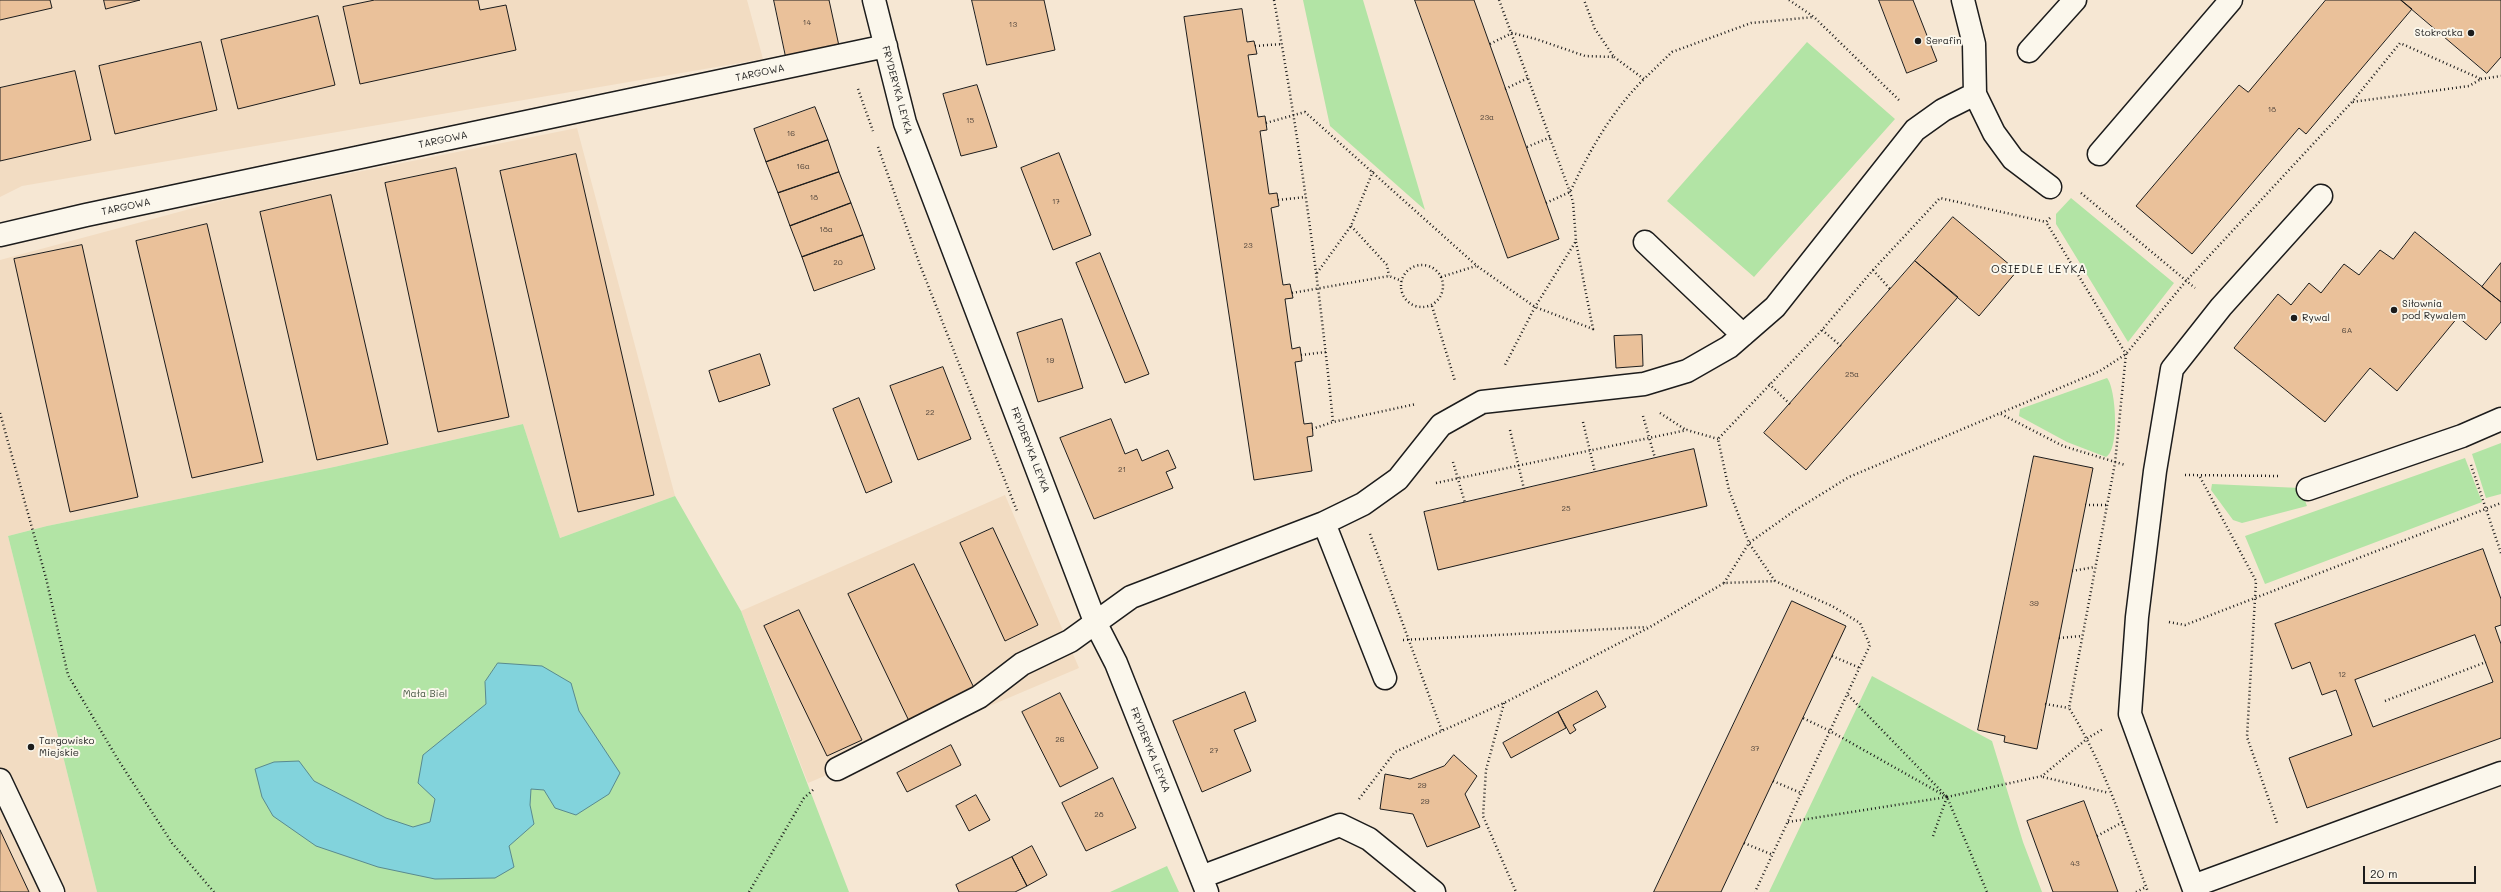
<!DOCTYPE html>
<meta charset="utf-8">
<style>
body{margin:0}
#map{position:relative;width:2501px;height:892px;overflow:hidden;background:#f6e7d3;font-family:Mali,sans-serif}
canvas{display:block}
.scale{position:absolute;left:2363px;top:866px;width:113px;height:18px;box-sizing:border-box;border:2px solid #1c1c1c;border-top:0;padding-left:5px;font-size:12px;line-height:14px;white-space:nowrap;color:#1c1c1c;-webkit-text-stroke:3px #fbf7ec;paint-order:stroke}
</style>
<div id="map">
<canvas width="2501" height="892"></canvas>
<div class="scale">20 m</div>
</div>
<script>
const ctx = document.querySelector('canvas').getContext('2d');
ctx.lineJoin = 'round';
function fill(path, color) { ctx.fillStyle = color; ctx.fill(path, 'evenodd'); }
function strokePath(path, color, width, dash) { ctx.strokeStyle = color; ctx.lineWidth = width; ctx.lineCap = dash ? 'butt' : 'round'; ctx.setLineDash(dash || []); ctx.stroke(path); }
function write(font, color, halo, rows, align = 'center') {
  ctx.font = font + ' Mali,sans-serif'; ctx.lineWidth = 4; ctx.setLineDash([]); ctx.textBaseline = 'middle'; ctx.strokeStyle = halo; ctx.fillStyle = color; for (const [text, x, y, turn = 0] of rows) {
    ctx.save(); ctx.translate(x, y); ctx.rotate((+turn || 0) * Math.PI / 180); ctx.textAlign = isNaN(turn) ? turn : align; if (halo) ctx.strokeText(text, 0, 0); ctx.fillText(text, 0, 0); ctx.restore();
  }
}
const built = new Path2D(`
 M0,0H747L763,59L22,186L0,197Z
 M577,128L675,496L560,538L523,424L334,467L47,526L8,536L97,892H0V260L242,195Z
 M1005,495L1079,668L808,783L741,611Z`);
const green = new Path2D(`
 M1303,0H1363L1425,210L1330,126Z
 M1807,42L1895,119L1754,277L1667,201Z
 M2071,198L2174,283L2128,342L2056,224V214Z
 M2107,378C2116,388 2120,450 2106,457L2067,442L2019,416L2020,409Z
 M523,424L560,538L675,496L741,611L849,892H97L8,536L47,526L334,467Z
 M2501,443V494L2486,498L2472,454Z
 M2465,458L2482,502L2265,584L2245,536Z
 M2212,484L2300,488L2307,506L2242,523L2233,520L2211,490Z
 M1872,676L1992,741L2023,842L2042,892H1769Z
 M1167,866L1179,892H1110Z`);
const water = new Path2D(`
 M498,663L542,666L571,683L579,711L620,773L609,794L576,815L555,808L544,790L531,789L530,805L534,824L509,846L514,867L495,878L435,879L378,867L316,846L273,816L262,797L255,769L274,762L299,761L314,781L386,818L413,827L430,822L435,799L418,783L423,755L486,704L485,682Z`);
const building = new Path2D(`
 M0,0H50L52,8L0,20Z
 M104,0H140L106,9Z
 M375,0H478L480,10L506,5L516,50L360,84L343,7Z
 M774,0H829L839,46L786,57Z
 M972,0H1044L1055,50L987,65Z
 M1415,0H1474L1559,239L1508,258Z
 M1879,0H1913L1937,61L1907,73Z
 M2326,0H2401L2412,9L2306,134L2299,128L2192,254L2136,206L2239,85L2248,92Z
 M2401,0H2501V57L2487,73Z
 M1242,9L1247,42L1254,41L1257,54L1248,55L1258,117L1265,116L1267,130L1260,131L1269,194L1277,193L1279,206L1271,208L1283,285L1290,284L1293,298L1285,299L1292,349L1300,347L1302,361L1295,362L1304,424L1312,423L1313,436L1307,437L1312,471L1254,480L1184,17Z
 M318,16L335,85L238,109L221,40Z
 M201,42L217,110L115,134L99,66Z
 M75,71L91,140L0,161V88Z
 M977,85L997,147L961,156L943,94Z
 M815,107L828,140L766,162L754,129Z
 M828,140L839,172L778,193L766,162Z
 M1059,153L1091,235L1053,250L1021,168Z
 M576,154L654,495L578,512L500,171Z
 M456,168L509,417L438,432L385,183Z
 M839,172L851,203L790,226L778,193Z
 M331,195L388,444L317,460L260,212Z
 M851,203L863,235L802,257L790,226Z
 M1953,217L2017,271L1979,316L1915,261Z
 M207,224L263,462L192,478L136,241Z
 M2415,232L2501,302V322L2486,340L2458,317L2397,391L2370,368L2325,422L2234,348L2278,294L2291,305L2309,283L2321,293L2344,264L2359,275L2380,250L2393,259Z
 M863,235L875,269L814,291L802,257Z
 M82,245L138,497L70,512L14,259Z
 M1100,253L1149,374L1125,383L1076,263Z
 M1915,261L1958,297L1806,470L1764,433Z
 M2501,263V302L2482,287Z
 M1062,319L1083,388L1038,402L1017,333Z
 M1642,335L1643,366L1616,368L1614,336Z
 M760,354L770,385L719,402L709,371Z
 M943,367L971,439L918,460L890,386Z
 M859,398L892,482L866,493L833,409Z
 M1111,419L1125,454L1137,449L1142,461L1168,450L1176,468L1166,472L1173,488L1094,519L1060,438Z
 M1694,449L1707,506L1438,570L1424,512Z
 M2034,456L2093,468L2037,749L2004,742L2005,736L1978,730Z
 M993,528L1038,625L1005,641L960,543Z
 M2483,549L2501,599V625L2495,627L2501,644V738L2307,808L2289,758L2352,735L2336,690L2322,695L2310,662L2292,669L2275,624ZM2475,635L2493,682L2373,727L2355,680Z
 M914,564L975,690L909,721L848,594Z
 M1792,601L1846,626L1721,892H1654Z
 M799,610L862,740L827,756L764,626Z
 M1597,691L1606,707L1573,725L1576,730L1570,734L1558,712Z
 M1245,692L1256,721L1234,730L1251,771L1202,792L1173,721Z
 M1060,693L1098,768L1060,787L1022,712Z
 M1558,712L1566,728L1511,758L1503,743Z
 M951,745L961,765L907,792L897,773Z
 M1454,755L1477,776L1465,794L1480,827L1427,847L1413,814L1380,809L1385,774L1410,779L1444,766Z
 M1113,778L1136,828L1086,851L1062,803Z
 M976,795L990,820L969,831L956,806Z
 M2084,801L2097,836L2118,892H2053L2027,821Z
 M0,830L29,892H0Z
 M1032,846L1047,875L1027,886L1012,857Z
 M1012,857L1027,886L1015,892H959L956,885Z`);
const path = new Path2D(`
 M1274,0C1299,140 1319,280 1333,422L1416,404
 M1499,0L1570,192L1573,202L1576,241L1535,307L1504,367
 M1789,0L1814,17L1901,102
 M1490,44L1512,33L1536,39L1585,56L1614,57L1595,29L1584,0
 M1255,46L1282,44
 M1614,57L1644,79L1672,52L1702,41L1751,23L1814,17
 M2481,79L2501,76
 M858,89L873,131
 M1505,89L1528,78
 M1266,123L1305,112L1477,266L1535,307L1593,329L1576,242
 M878,147L920,265L1017,511
 M1527,147L1551,137
 M2081,193L2195,288
 M1278,200L1306,197
 M1546,203L1570,192C1590,150 1611,112 1644,79
 M2050,218L2046,222L2126,354L2115,463L2069,708C2104,764 2125,830 2148,892
 M1351,226L1387,265L1389,276
 M1401 286a21 21 0 1 1 42 0a21 21 0 1 1-42 0Z
 M1873,270L1890,289
 M1317,273L1351,226L1373,171
 M1441,277L1476,266
 M1292,293L1389,276L1402,281
 M1432,306L1455,381
 M1822,330L1841,346
 M1301,355L1326,352
 M1769,384L1790,404
 M0,413L46,578L68,675L117,758L172,843L214,892
 M1660,413L1686,430
 M2001,414L2063,446L2125,465
 M1643,416L1655,458
 M1583,422L1595,472
 M1312,429L1333,422
 M1510,430L1524,489
 M1453,462L1465,503
 M2471,465L2501,553
 M2185,475L2280,476
 M2200,477L2256,581L2247,737L2277,823
 M1436,483L1687,430L1718,439
 M2085,505H2107
 M1370,534L1442,731
 M2072,571L2095,567
 M1775,581L1749,543L1729,490L1718,439L1822,330L1873,270L1940,198L2046,222
 M1724,583L1749,543L1794,511L1849,477L2100,371L2126,354L2186,281L2352,102L2400,43L2481,79L2469,86L2352,102
 M2169,622L2185,625L2501,503
 M2059,638L2082,636
 M1403,640L1647,627
 M1832,656L1860,668
 M1848,695L1947,797L1987,892
 M2385,701L2486,662
 M1504,703L1486,770L1483,816L1516,892
 M2045,704L2069,708
 M2043,777L2109,793
 M1773,781L1801,793
 M1947,797L2042,776L2088,738L2103,729
 M1359,799L1395,752L1504,703L1650,627L1724,583L1775,581L1832,606L1860,623L1870,645L1755,892
 M1788,822L1947,797L1830,731L1803,718
 M1933,836L1947,797
 M2097,836L2123,822
 M1744,843L1773,855
 M749,892L804,798L814,789
 M2136,892L2146,887`);
const minor = new Path2D(`
 M874,0L905,123L1096,624L1116,663L1207,892
 M2029,51L2075,0
 M1975,94L1994,133L2013,159L2050,187
 M2099,154L2231,0
 M0,235L86,215L886,46
 M1645,242L1743,335
 M2308,489L2462,436L2501,419
 M1385,678L1324,523L1363,504L1398,479L1441,425L1482,402L1644,384L1687,371L1729,347L1775,307L1915,130L1943,110L1975,94L1974,44L1963,0
 M837,769L979,697L1022,664L1070,641L1131,597L1324,523
 M0,780L53,892
 M1201,877L1340,825L1369,839L1434,892
 M2193,886L2501,773
 M2195,892L2130,714L2137,617L2155,471L2172,369L2221,307L2321,196`);
const markers = [
 [2471,33,4,"#1c1c1c"],
 [1918,41,4,"#1c1c1c"],
 [2394,310,4,"#1c1c1c"],
 [2294,318,4,"#1c1c1c"],
 [31,747,4,"#1c1c1c"]
];
const numberNames = [
 ["14",807,23],
 ["13",1013,25],
 ["18",2272,110],
 ["23a",1487,118],
 ["15",970,121],
 ["16",791,134],
 ["16a",803,167],
 ["18",814,198],
 ["17",1056,202],
 ["18a",826,230],
 ["23",1248,246],
 ["20",838,263],
 ["6A",2347,331],
 ["19",1050,361],
 ["25a",1852,375],
 ["22",930,413],
 ["21",1122,470],
 ["25",1566,509],
 ["39",2034,604],
 ["12",2342,675],
 ["26",1060,740],
 ["37",1755,749],
 ["27",1214,751],
 ["29",1422,786],
 ["29",1425,802],
 ["28",1099,815],
 ["43",2075,864]
];
const poiNames = [
 ["Stokrotka",2463,33,"right"],
 ["Serafin",1926,41],
 ["Siłownia",2402,304],
 ["pod Rywalem",2402,316],
 ["Rywal",2302,318],
 ["Targowisko",39,741],
 ["Miejskie",39,753]
];
const streetNames = [
 ["TARGOWA",760,73,-12],
 ["FRYDERYKA LEYKA",897,90,75],
 ["TARGOWA",443,140,-12],
 ["TARGOWA",126,207,-12],
 ["FRYDERYKA LEYKA",1030,450,69],
 ["FRYDERYKA LEYKA",1150,750,68]
];
const parkNames = [
 ["Mała Biel",425,694]
];
const neighbourhoodNames = [
 ["OSIEDLE LEYKA",2039,270]
];
fill(built, '#f2dcc2');
fill(green, '#b2e4a5');
fill(water, '#82d3dc');
strokePath(water, '#598a8f', 1);
fill(building, '#eac19a');
strokePath(building, '#1c1c1c', 1);
strokePath(minor, '#1c1c1c', 25);
strokePath(path, '#1c1c1c', 2.5, [1, 3]);
strokePath(minor, '#fbf7ec', 22);
for (const [x, y, r, color] of markers) { const dot = new Path2D(); dot.arc(x, y, r, 0, 2 * Math.PI); ctx.fillStyle = color; ctx.fill(dot); strokePath(dot, '#fbf7ec', 1.5); }
write('8px', '#50453c', null, numberNames);
write('10px', '#1c1c1c', '#fbf7ec', poiNames, 'left');
write('10px', '#1c1c1c', '#fbf7ec', streetNames);
write('10px', '#495845', '#fbf7ec', parkNames);
ctx.letterSpacing = '1px';
write('11px', '#1c1c1c', '#fbf7ec', neighbourhoodNames);
ctx.letterSpacing = '0px';
</script>
